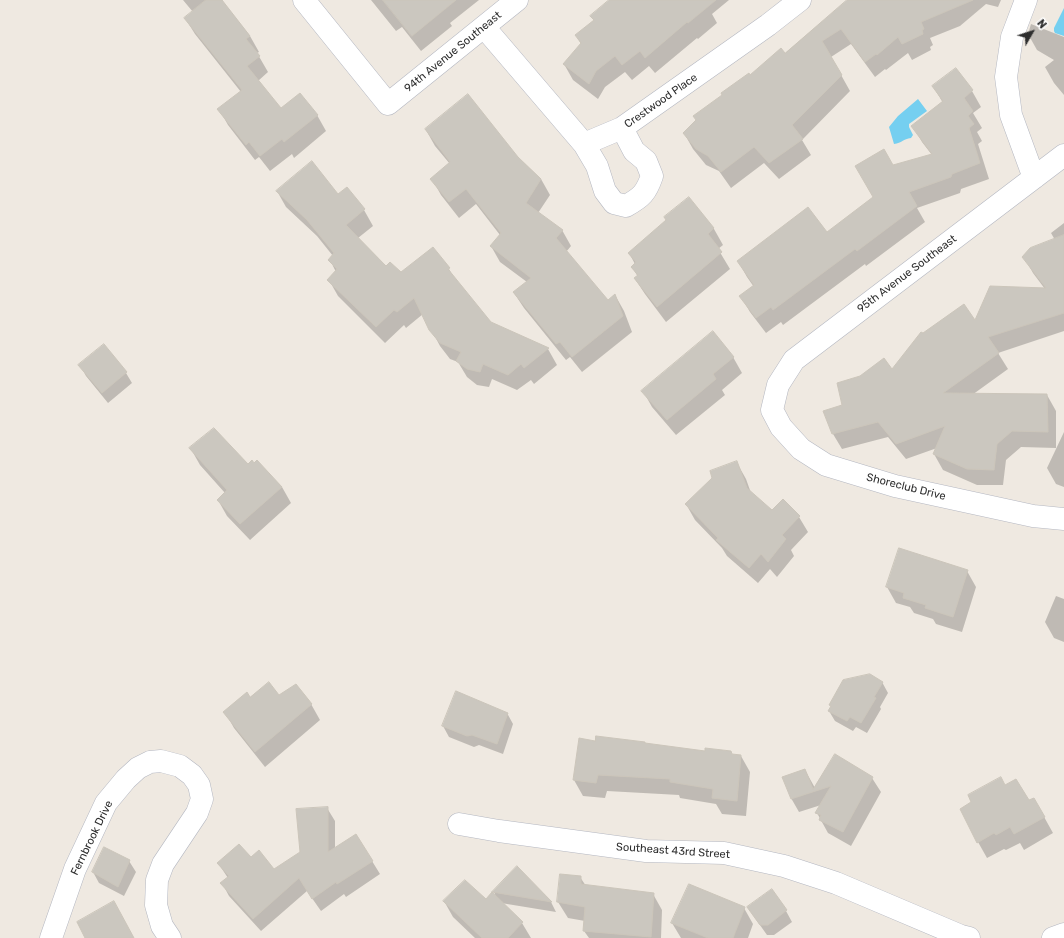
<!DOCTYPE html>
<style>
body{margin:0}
#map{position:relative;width:1064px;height:938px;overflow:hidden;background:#efe9e1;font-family:Rubik,sans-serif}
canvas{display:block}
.north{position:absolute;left:1012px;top:12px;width:40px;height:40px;-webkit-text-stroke:3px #fff;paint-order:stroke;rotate:51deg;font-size:11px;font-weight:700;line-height:16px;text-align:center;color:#2e2e2e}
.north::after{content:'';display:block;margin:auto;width:14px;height:18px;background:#2e2e2e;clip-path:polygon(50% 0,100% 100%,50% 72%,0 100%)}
</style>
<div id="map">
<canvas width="1064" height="938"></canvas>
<div class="north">N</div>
</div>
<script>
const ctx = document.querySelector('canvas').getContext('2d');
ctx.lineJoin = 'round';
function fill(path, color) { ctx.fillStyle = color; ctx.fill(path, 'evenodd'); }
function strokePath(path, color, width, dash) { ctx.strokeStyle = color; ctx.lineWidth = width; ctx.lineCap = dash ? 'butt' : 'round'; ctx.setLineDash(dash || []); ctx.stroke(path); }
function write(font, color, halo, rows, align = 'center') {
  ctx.font = font + ' Rubik,sans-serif'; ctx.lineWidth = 3; ctx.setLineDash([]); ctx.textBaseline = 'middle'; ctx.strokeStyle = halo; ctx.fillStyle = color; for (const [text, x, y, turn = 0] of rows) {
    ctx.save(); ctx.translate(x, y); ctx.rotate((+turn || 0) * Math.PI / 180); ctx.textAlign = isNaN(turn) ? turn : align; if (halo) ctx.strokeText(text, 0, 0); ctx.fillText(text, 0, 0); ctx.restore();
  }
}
const water = new Path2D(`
 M1064,8V36L1055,33L1054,31V28Z
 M918,99L927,111L909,124V127L913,135L911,138C903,139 902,143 894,144L889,127L898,116Z`);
const shadow = new Path2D(`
 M183,0H221L250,36L259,52L257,53L268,72L258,81L281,109L317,115L326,131L294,158L292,154L270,171L259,157L255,160L228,125L219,109L241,92L195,34L185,18L193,12Z
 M371,0H479L450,23L452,26L421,51L402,27L396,31Z
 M611,0H729L712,14L717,23L698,39L697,38L655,73L649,66L632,80L625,72L605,87L598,99L573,80L564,64L581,44L576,35L595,21Z
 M849,0H1001L998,7L986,4L960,26L930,38L933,45L930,47L931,50L912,60L908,53L886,70L885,69L875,77L851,44L831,57L850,91L802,140L811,155L779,179L764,163L731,188L719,171L706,165L693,149L684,133L750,76L785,55Z
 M1031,24L1064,37V95L1054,83L1045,67L1054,60L1037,50L1028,34Z
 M956,70L972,91L981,107L973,113L982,128L977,132L982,141L978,144L989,179L961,189L960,193L917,208L925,222L866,266L865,264L783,325L781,322L766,333L750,312L741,297L754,287L747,277L738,261L827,234L874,198L893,166L932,155L922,142L913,126L943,103L933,86Z
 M426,130L517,157L541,179L550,195L538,213L562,230L571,246L566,252L608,301L615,295L624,311L632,332L582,372L570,357L566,360L524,308L514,293L527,282L500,262L491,246L500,235L476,204L459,218L441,195L432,179L450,164L435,146Z
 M277,191L338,195L364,210L373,226L358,238L386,267L401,274L433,249L449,269L455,280L491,323L548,349L557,365L534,384L531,380L517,390L492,379L489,387L477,385L467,377L458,362L450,359L440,346L423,314L406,328L404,325L385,343L338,296L329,280L336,272L330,260L333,256L317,236L286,207Z
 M689,198L714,229L723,245L718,249L730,269L666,322L645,294L635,279L638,277L632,267L635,264L629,253L667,221Z
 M1064,223V331L998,353L1008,369L972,395H1047L1056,411V448L1021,447L1006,460L1003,485H977L943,470L934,454L937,448L906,459L888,437L842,449L833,434L844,405L892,371L976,322L1045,289L1033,273L1024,257L1055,240L1051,233Z
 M733,357L742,373L722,390L725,395L676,435L652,407L643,391Z
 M80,365L126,373L132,383L108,403L86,376Z
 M1064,432V487L1056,484L1047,468Z
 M191,449L248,466L282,487L291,503L250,540L227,516L218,500L225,493L200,465Z
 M737,463L746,479L751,493L772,511L799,517L808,532L791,550L794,556L777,577L770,569L758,583L727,556L722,548L695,520L686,504Z
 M967,571L976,587L962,632L936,624L933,619L914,613L910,607L896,603L887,587Z
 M1056,596L1064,599V642L1054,638L1045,622Z
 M882,682L888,693L880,707L881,709L867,733L856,727L853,731L835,721L829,711L832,707Z
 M279,697L311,704L320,720L265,767L234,728L225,712Z
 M507,713L513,724L503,754L479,745L474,747L449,737L443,726Z
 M580,740L596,742L645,744L741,756L750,772L746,816L722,814L716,804L680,798L679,795L607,791L605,798L583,796L574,780Z
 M805,770L815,788L872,778L881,792L851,846L828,833L817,813L821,805L799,812L791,798Z
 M1005,786L1028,802L1043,815L1053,833L1024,850L1020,843L1006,850L1004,849L987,858L978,842Z
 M327,808L335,821V849L356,835L380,874L346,897L344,894L321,911L307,891L261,931L229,896L222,883L228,878L218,863L251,858L274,870L301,853Z
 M129,861L136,872L124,896L99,883L93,872Z
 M517,868L551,902L556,912L501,903L522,923L531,938H475L453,917L444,901L486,900L496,897L494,892Z
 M580,877L586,886L653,894L662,910L661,938H589L584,931L585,921L568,918L558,902Z
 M771,890L786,911L792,922L774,935H767L755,918L748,907Z
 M744,908L753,924L748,938H681L672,923Z`);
const building = new Path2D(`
 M206,0H222L250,36L246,39L260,56L247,66L281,108L300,93L318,115L284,142L282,139L260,156L249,142L246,145L217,109L242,90L184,18Z
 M383,0H456L412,36Z
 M609,0H716L688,23L687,22L645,58L640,51L622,65L615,56L596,71L589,84L563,64L581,43L575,35L594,20L590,16Z
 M847,0H973L921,22L924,29L922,30L923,34L902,44L898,37L877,55L876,54L865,62L841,29L822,41L842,75L792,125L803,139L769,163L754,147L721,172L708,156L696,149L683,133L696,120L693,116L722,95L721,93L749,73L750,75L781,48L785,53Z
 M956,68L973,90L964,98L973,111L968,116L974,124L969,128L980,163L952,174L951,177L909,192L917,206L857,251L855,249L773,310L771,307L756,318L739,296L754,285L737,261L808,207L827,232L873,197L855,166L884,149L893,165L932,154L911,126L943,101L932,86Z
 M468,94L518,157L541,179L526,203L563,230L556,238L608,300L615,294L623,316L572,357L560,342L556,344L513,292L531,278L490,246L501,233L466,189L449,202L430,179L450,162L425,129Z
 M312,161L338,194L347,187L365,209L346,225L386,266L390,262L401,272L433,247L450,268L448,269L491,322L549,348L524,368L521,364L508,375L483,364L480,372L467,369L456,361L461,352L440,343L429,330L414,298L397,312L394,310L376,327L327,280L337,269L328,260L334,253L307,220L276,191Z
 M689,197L714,228L708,234L722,252L657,307L634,278L638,275L631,267L636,262L628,253L666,220L664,217Z
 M1064,235V313L988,337L999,353L943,393L1047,394L1048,432L1012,431L997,444L994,470L967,469L933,454L945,426L896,444L878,422L832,434L823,411L842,405L837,383L860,376L884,358L892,369L921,332L923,333L964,304L975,320L990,286L1046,288L1022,257L1030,248Z
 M713,331L734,357L713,374L716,379L667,420L641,391Z
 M104,344L127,372L102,393L78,365Z
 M214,428L248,464L252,460L254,463L257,460L282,487L240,524L217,500L227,490L189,448Z
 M737,461L747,488L772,510L783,499L800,516L782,535L786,539L768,562L761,554L749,568L716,540L718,538L685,504L712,478L710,471Z
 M899,548L968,570L953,617L925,608L926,605L903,598L904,593L886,587Z
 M870,674L883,682L874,697L876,698L861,723L850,717L847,721L828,711L831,706L829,705L843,680Z
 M269,682L279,695L296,684L312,704L255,752L223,712L247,692L250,697Z
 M456,691L508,713L497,744L472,735L467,736L442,726Z
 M596,736L645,742V743L705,751V748L731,751L732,754L741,755L737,801L712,798L713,789L670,782V779L598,775L596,783L573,780L579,738L595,741Z
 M835,754L873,777L843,832L819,820L821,815L815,813L831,786L791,799L782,777L805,769L813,789Z
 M1001,777L1005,785L1016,779L1029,800L1034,798L1045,817L1014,834L1010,827L996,835L994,833L977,843L960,809L971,802L968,795Z
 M328,807V852L356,834L373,861L337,884L336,882L312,899L299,878L253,919L220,883L229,876L217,863L239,844L251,857L259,850L274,869L300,852L296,809Z
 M104,847L130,860L118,887L92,872Z
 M517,866L552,902L492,892Z
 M560,874L581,876V884L654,893L651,937L583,931L585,907L557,902Z
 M465,880L486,899L492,892L523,922L508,938H482L443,901Z
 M689,884L745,907L733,938H708L671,923Z
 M772,889L787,910L768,925H760L747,907Z
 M114,901L134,938H85L77,922Z`);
const street = new Path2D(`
 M304,0L388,104L517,0
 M1026,0L1012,37L1006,77L1011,115L1034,178
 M484,27L584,144L622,128L768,25L800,0
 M584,144L597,166L605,191L614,203L626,206C642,197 646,193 652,176L646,161L634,151L622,128
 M1064,155L794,360L778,385L772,410L781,427L801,449L826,465L895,486L1033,516L1064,519
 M459,824L499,831L646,851L724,853L784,866L836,883L961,936L969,938
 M51,938L75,869L106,803L126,779L138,768L150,762L161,761L180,766L192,775L199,785L202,799L197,813L163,864L157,880L156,905L162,926L170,938`);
const secondary = new Path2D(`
 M1053,938L1064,934`);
const streetNames = [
 ["94th Avenue Southeast",453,52,-39],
 ["Crestwood Place",661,101,-35],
 ["95th Avenue Southeast",907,274,-37],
 ["Shoreclub Drive",906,487,14],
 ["Fernbrook Drive",92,838,-64],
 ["Southeast 43rd Street",673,851,4]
];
fill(water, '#75cff0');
fill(shadow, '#0003');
fill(building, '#cbc7bf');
strokePath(building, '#cbc5ba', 1);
strokePath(street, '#b4b7c1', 23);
strokePath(secondary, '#b4b7c1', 23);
strokePath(street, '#fff', 22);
strokePath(secondary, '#fff', 22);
write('11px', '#2e2e2e', '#fff', streetNames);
</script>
